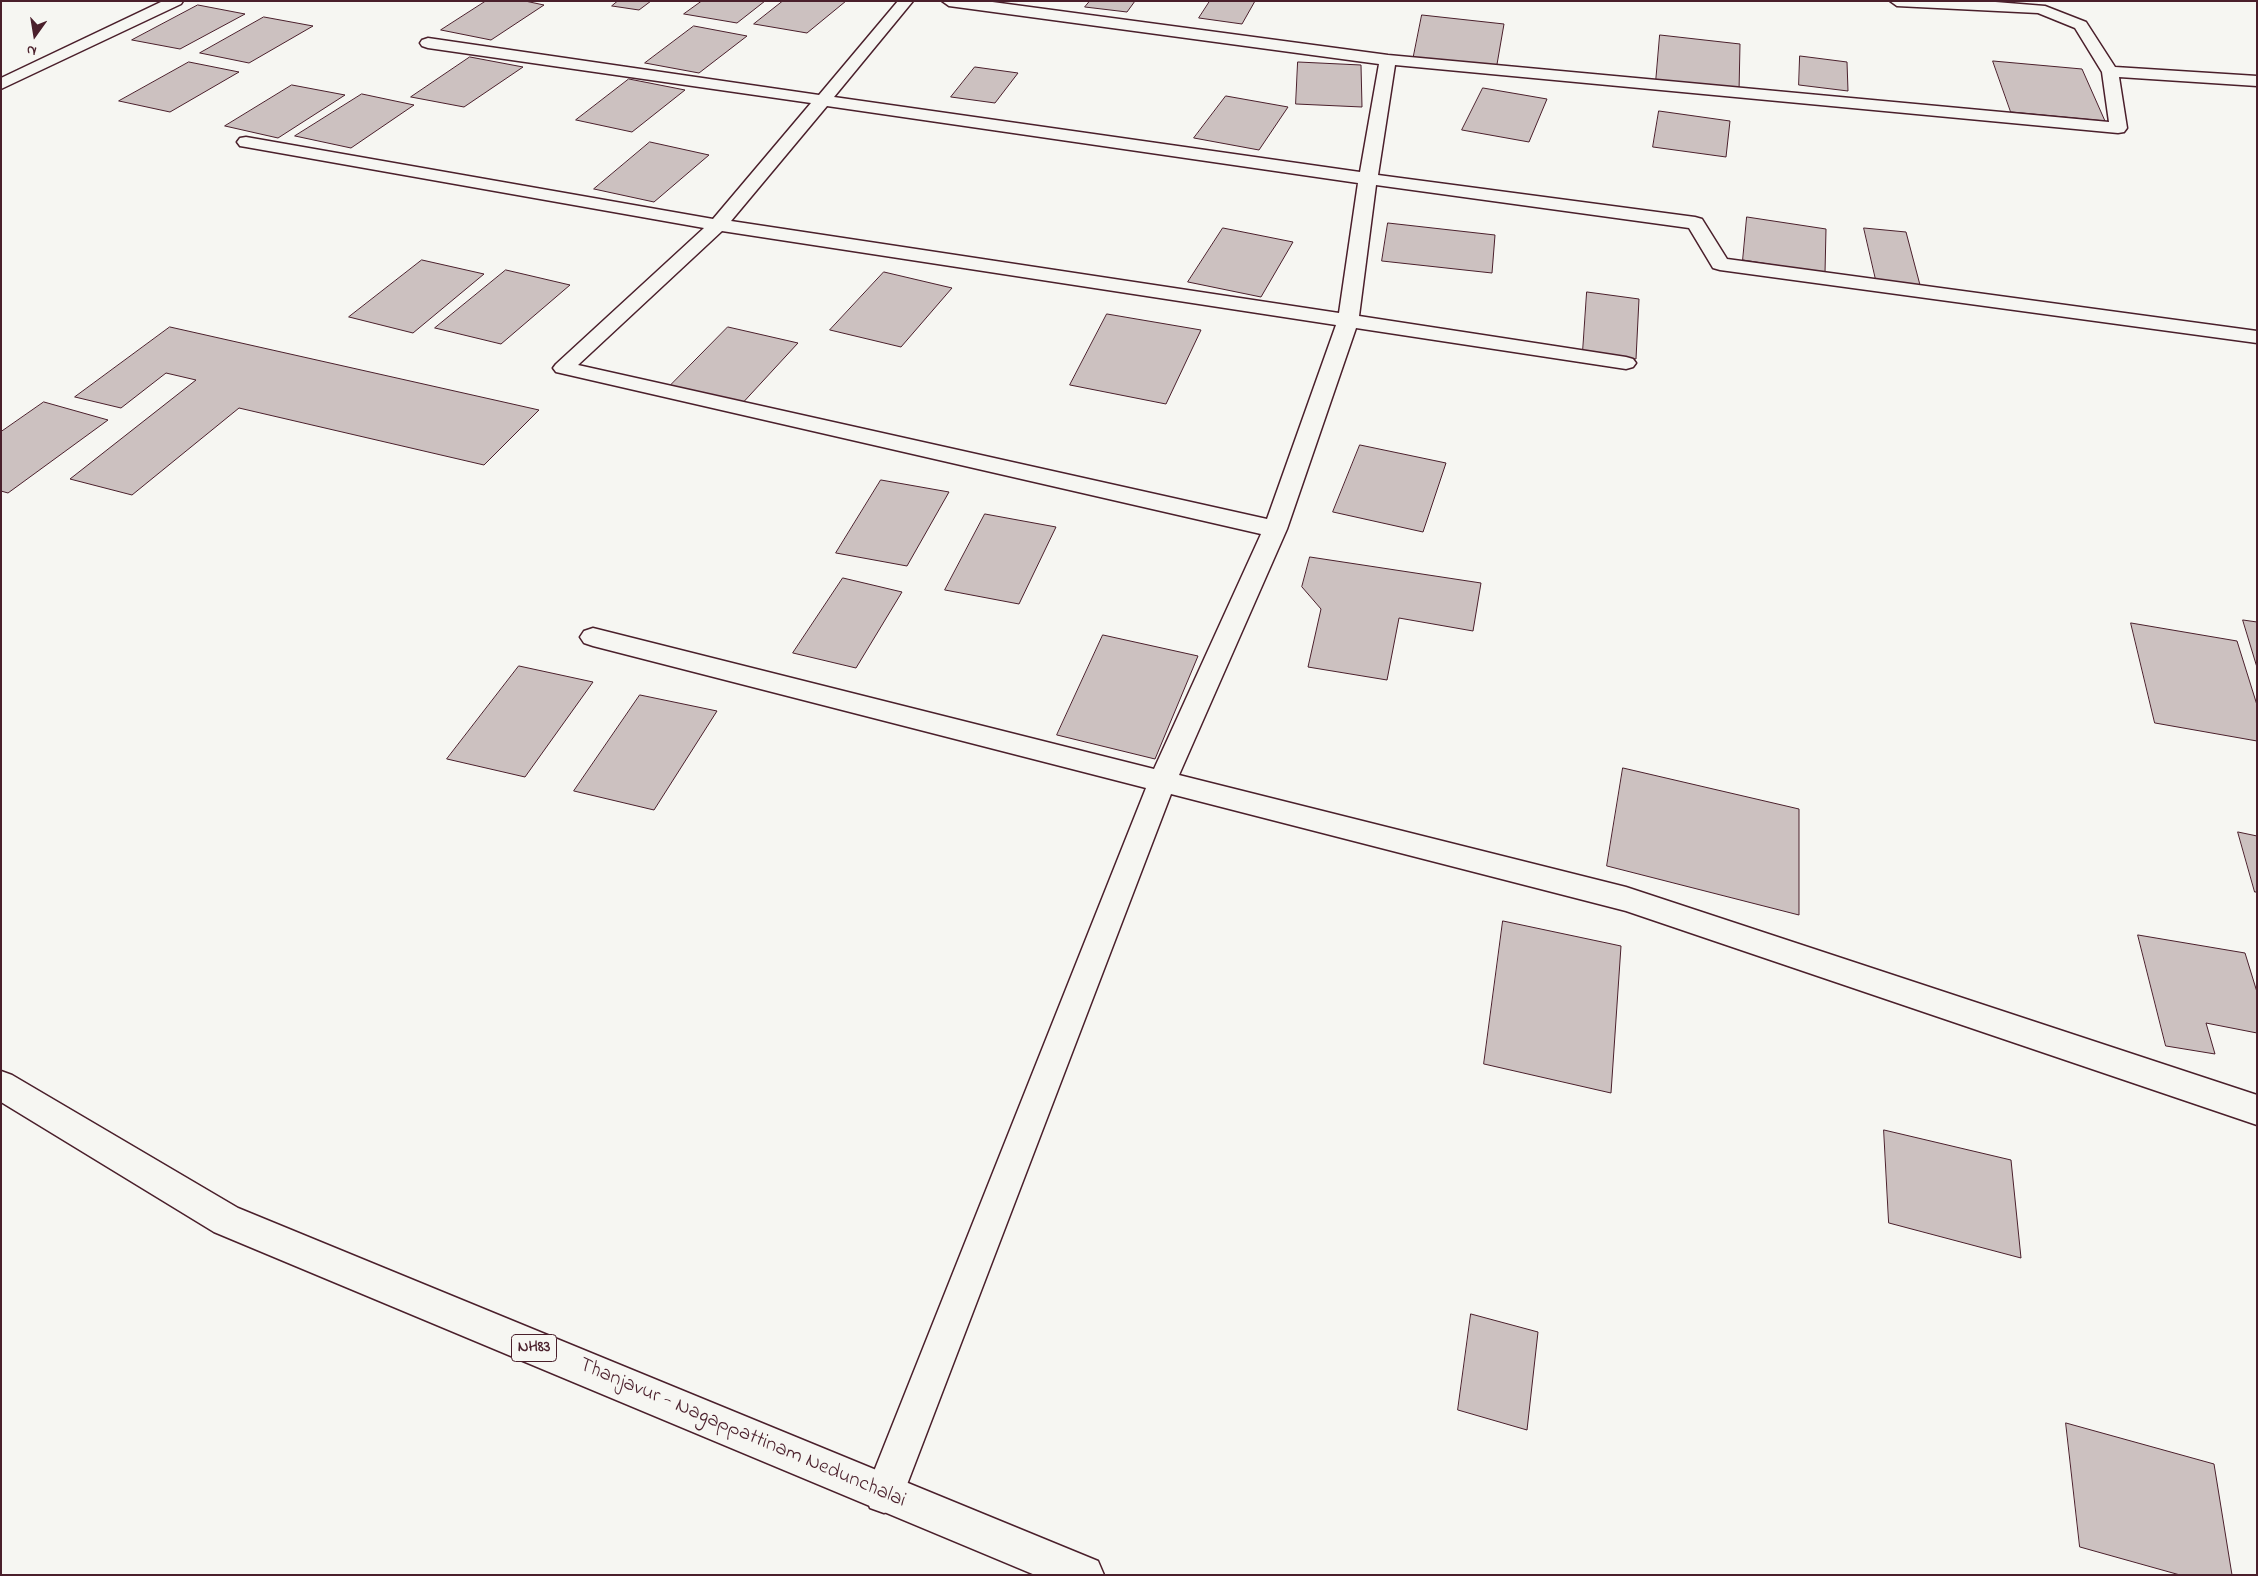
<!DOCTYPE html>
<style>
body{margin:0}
#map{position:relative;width:2258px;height:1576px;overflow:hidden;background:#f6f6f2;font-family:"Indie Flower",sans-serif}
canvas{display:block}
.frame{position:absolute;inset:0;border:2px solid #4a1f2b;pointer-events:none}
.north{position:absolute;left:10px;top:10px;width:50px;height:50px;-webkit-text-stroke:4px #f6f6f2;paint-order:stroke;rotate:193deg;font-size:14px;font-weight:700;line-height:20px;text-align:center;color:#4a1f2b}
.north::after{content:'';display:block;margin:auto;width:18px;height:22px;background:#4a1f2b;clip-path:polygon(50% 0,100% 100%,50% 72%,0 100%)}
</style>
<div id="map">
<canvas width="2258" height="1576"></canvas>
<div class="frame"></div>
<div class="north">N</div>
</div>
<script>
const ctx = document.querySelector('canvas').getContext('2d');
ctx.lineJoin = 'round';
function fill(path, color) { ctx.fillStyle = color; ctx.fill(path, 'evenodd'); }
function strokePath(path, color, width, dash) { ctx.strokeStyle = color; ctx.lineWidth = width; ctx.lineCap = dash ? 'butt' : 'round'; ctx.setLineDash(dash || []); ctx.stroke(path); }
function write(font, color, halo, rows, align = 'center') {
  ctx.font = font + ' "Indie Flower",sans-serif'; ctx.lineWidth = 4; ctx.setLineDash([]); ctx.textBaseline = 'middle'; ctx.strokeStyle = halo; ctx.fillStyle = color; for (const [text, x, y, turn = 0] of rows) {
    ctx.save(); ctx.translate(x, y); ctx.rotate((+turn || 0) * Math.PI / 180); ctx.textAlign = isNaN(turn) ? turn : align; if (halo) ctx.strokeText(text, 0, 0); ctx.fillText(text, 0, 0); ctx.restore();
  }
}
const building = new Path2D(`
 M486,1H525L544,5L491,40L441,30Z
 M618,1H651L639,10L612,6Z
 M702,1H765L737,23L684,14Z
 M783,1H846L807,33L754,24Z
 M1090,1H1135L1127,12L1085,7Z
 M1210,1H1255L1242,24L1199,18Z
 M198,5L245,14L180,49L132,40Z
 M1422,15L1504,24L1496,70L1413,60Z
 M264,17L313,26L249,63L200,53Z
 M694,26L747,36L699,73L645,63Z
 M1660,35L1740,44L1739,92L1656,82Z
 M1800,56L1847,62L1848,91L1799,85Z
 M470,57L523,67L464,107L411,97Z
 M1993,61L2082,69L2105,121L2011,112Z
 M189,62L239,72L170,112L119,101Z
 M1298,62L1361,65L1362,107L1296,104Z
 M975,67L1018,73L995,103L951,97Z
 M629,79L685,90L632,132L576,120Z
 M292,85L345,95L278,138L225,126Z
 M1483,88L1547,99L1529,142L1462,130Z
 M362,94L414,105L351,148L295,136Z
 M1226,96L1288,107L1259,150L1194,138Z
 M1659,111L1730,121L1726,157L1653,147Z
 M650,142L709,155L654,202L594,189Z
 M1747,217L1826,229L1825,273L1743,260Z
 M1388,223L1495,235L1492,273L1382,261Z
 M1223,228L1293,242L1261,297L1188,282Z
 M1864,228L1906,232L1920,285L1876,280Z
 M422,260L484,274L413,333L349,317Z
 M506,270L570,285L501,344L435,328Z
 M884,272L952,288L901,347L830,330Z
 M1587,292L1639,299L1636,359L1583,351Z
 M1107,314L1201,330L1166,404L1070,385Z
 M170,327L539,410L484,465L239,408L132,495L70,479L196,380L166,373L121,408L75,397Z
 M728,327L798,343L738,408L666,390Z
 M44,402L108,420L8,493L1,491V432Z
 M1360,445L1446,463L1423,532L1333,512Z
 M881,480L949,492L907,566L836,553Z
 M985,514L1056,527L1019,604L945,590Z
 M1310,557L1481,583L1473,631L1399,618L1387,680L1308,667L1321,609L1302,587Z
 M843,578L902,592L856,668L793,653Z
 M2243,620L2257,622V667Z
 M2131,623L2237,641L2257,705V741L2155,723Z
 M1103,635L1198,656L1155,759L1057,735Z
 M519,666L593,682L525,777L447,759Z
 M640,695L717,711L654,810L574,791Z
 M1623,768L1799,809V915L1607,866Z
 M2238,832L2257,836V892H2255Z
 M1503,921L1621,946L1611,1093L1484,1064Z
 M2138,935L2245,953L2257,992V1033L2206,1023L2215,1054L2166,1046Z
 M1884,1130L2011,1160L2021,1258L1889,1223Z
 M1471,1314L1538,1332L1527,1430L1458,1410Z
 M2066,1423L2214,1464L2232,1575H2180L2080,1547Z`);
const minor = new Path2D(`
 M163,1H183L181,4L1,89V78Z
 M898,1H913L834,97L1360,172L1379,64L949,6L942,1H985L1388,55L2109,122L2102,72L2075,28L2038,13L1897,6L1890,1H1983L2045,6L2086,22L2115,67L2257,76V86L2119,77L2127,128L2124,132L2118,133L1395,65L1378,175L1695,217L1702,219L1727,259L2257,331V343L1720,270L1713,268L1689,228L1376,185L1359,316L1626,357L1633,359L1636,363L1633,367L1626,369L1356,328L1287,529L1179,775L1626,887L2257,1095V1125L1626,911L1171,794L898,1508L884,1513L870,1508L865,1494L1146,788L593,646L584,643L580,637L584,631L593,628L1154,769L1261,534L556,372L553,368L556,364L704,228L246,147L240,146L237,142L240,138L246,137L713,219L811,103L428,48L422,46L420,43L422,40L428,38L819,95ZM827,106L1358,183L1339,313L731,221ZM722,231L1336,325L1267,519L578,365Z`);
const highway = new Path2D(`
 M1,1071L12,1075L238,1208L1098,1561L1104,1575H1035L214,1232L1,1102Z`);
const shields = [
 [534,1348,45]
];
const shieldNames = [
 ["NH83",534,1348]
];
const nearStreetnames = [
 ["Thanjavur - Nagappattinam Nedunchalai",742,1434,23]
];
fill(building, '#ccc1c0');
strokePath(building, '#4a1f2b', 1);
strokePath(minor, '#4a1f2b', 3);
strokePath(highway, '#4a1f2b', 3);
fill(minor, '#f6f6f2');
fill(highway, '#f6f6f2');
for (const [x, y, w] of shields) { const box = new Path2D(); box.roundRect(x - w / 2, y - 13.5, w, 27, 4); ctx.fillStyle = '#f6f6f2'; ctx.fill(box); strokePath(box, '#4a1f2b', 1); }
write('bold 16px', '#4a1f2b', null, shieldNames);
write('21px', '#4a1f2b', '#f6f6f2', nearStreetnames);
</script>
